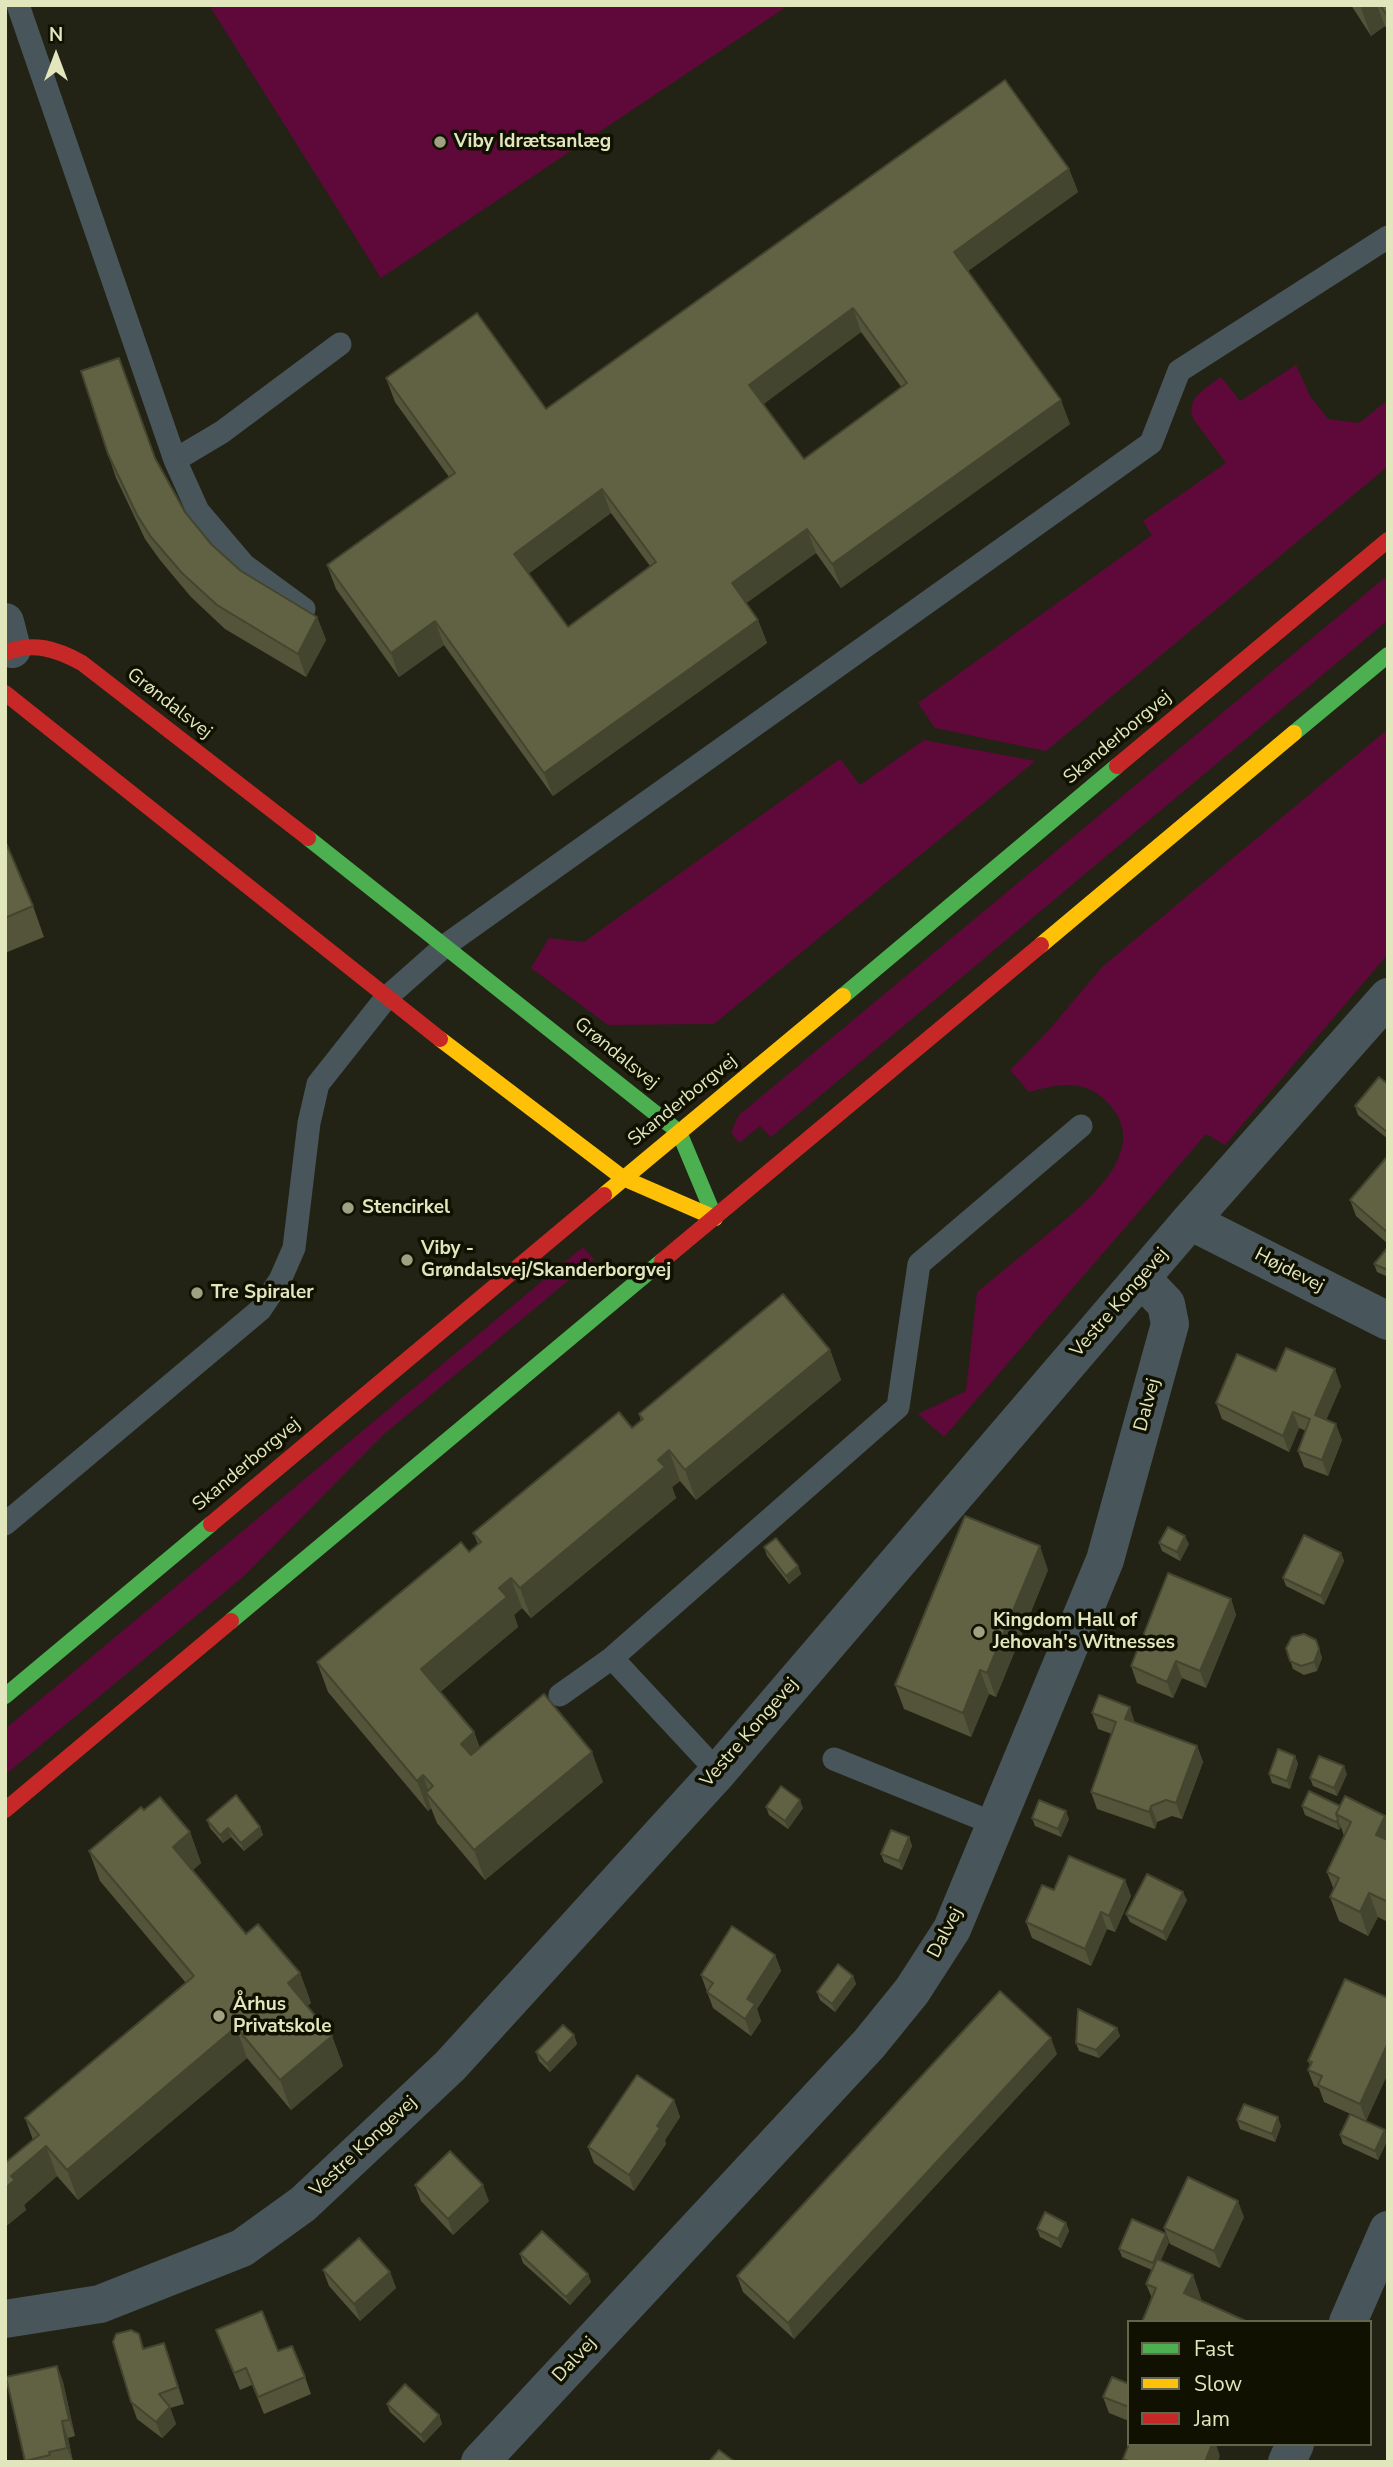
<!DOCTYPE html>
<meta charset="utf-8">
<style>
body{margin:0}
#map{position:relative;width:1393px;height:2467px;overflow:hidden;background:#222314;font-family:"Nunito Sans",sans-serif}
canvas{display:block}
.frame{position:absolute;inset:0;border:7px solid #e2e6bd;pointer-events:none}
.legend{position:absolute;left:1127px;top:2320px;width:245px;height:126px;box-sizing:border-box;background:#101100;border:2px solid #64664c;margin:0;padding:9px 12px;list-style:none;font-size:21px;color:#e2e6bd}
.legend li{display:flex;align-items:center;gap:14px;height:35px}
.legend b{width:35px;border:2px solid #64664c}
.north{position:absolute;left:21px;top:21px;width:70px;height:70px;-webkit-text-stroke:5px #101100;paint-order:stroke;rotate:0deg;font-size:19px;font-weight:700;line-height:28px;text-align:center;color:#e2e6bd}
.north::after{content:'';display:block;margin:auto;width:24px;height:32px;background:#e2e6bd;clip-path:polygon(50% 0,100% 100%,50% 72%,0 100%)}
</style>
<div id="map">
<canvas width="1393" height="2467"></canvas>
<div class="frame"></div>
<ul class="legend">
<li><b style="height:9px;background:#4caf50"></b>Fast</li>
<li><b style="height:9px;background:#ffc107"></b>Slow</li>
<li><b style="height:9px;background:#c62828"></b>Jam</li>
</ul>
<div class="north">N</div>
</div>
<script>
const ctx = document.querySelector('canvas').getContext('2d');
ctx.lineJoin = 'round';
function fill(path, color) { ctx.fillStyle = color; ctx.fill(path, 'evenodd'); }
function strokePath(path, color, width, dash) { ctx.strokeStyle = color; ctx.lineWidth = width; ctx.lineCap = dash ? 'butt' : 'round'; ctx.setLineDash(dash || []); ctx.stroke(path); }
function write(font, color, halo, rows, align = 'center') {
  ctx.font = font + ' "Nunito Sans",sans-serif'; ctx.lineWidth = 7; ctx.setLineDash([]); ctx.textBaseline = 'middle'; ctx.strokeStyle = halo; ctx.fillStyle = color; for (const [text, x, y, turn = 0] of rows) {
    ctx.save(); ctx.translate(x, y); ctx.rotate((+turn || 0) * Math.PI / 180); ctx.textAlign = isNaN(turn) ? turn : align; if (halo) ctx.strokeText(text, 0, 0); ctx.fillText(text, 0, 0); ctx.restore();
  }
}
const green = new Path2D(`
 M209,5H789L381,278Z
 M1296,365L1310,396L1328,419L1359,423L1388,400V466L1046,751L935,728L918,703L1152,535L1143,521L1226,463L1194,420C1184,399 1206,388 1221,377L1240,401Z
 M1388,575V620L771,1137L760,1126L739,1143L731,1132L739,1115Z
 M1388,729V954L1225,1145L1206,1134L944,1437L918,1414L966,1391L977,1292C999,1274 1021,1256 1043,1238C1078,1209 1157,1152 1107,1102C1084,1078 1058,1084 1029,1092L1010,1070L1049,1030L1102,967Z
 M924,740L1035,761L714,1024L608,1025L531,968L549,938L584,942L840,759L860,785Z
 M583,1247L594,1259L383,1435L244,1576L5,1775V1729Z`);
const lane = new Path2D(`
 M18,5L175,460L198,511L244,565L304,609
 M175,460L222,432L340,344
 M5,1524L260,1310L280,1280L294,1248L309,1123L318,1084L386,998L446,945L1151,443L1179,371L1388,237
 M612,1658L718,1772
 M560,1695L612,1658L898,1407L919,1264L1081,1126
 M834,1759L995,1824`);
const street = new Path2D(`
 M5,622L12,649
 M1190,1221L1388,1321
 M5,2319L100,2304L242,2248L303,2204L450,2066L718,1772L1190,1221L1388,997
 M1348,2322L1388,2230
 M480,2462L869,2044L912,1991L952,1929L1105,1560L1170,1324L1166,1304L1142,1279
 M1287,2462L1295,2444`);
const fast = new Path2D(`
 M1294,733L1388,655
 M308,838L679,1132L715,1218
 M843,996L1117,766
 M231,1621L662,1261
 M5,1696L211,1524`);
const slow = new Path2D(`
 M1041,945L1294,733
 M440,1039L623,1178L715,1218
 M604,1195L843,996`);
const jam = new Path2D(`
 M5,653C32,641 57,649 82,663L308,838
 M5,693L440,1039
 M1117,766L1388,540
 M662,1261L1041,945
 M211,1524L604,1195
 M5,1810L231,1621`);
const wall = new Path2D(`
 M1351,5H1388V31L1385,26L1371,36Z
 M1069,169L1078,192L968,271L1070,424L841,588L816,553L746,603L758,620L767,643L553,796L444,645L399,677L336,589L327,565L449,477L395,402L386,378L546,409ZM861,332L902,388L804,459L763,404ZM611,513L650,566L568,627L528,574Z
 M108,454L155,459L185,512L212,545L241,571L317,617L326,640L306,677L225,629L191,597L160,560L145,539L116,478Z
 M5,844L33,906L44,937L5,953Z
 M1388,1084V1139L1358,1115L1355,1106Z
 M1388,1159V1244L1356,1216L1350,1200Z
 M1388,1247V1277L1377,1272L1374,1264Z
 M830,1350L841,1380L696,1500L680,1481L672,1487L676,1498L531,1618L522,1608L514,1615L518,1627L440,1692L474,1732L480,1748L603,1782L485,1880L437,1823L431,1808L428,1811L328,1692L317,1662L469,1552L478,1544L473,1533L632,1428L641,1421L639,1414Z
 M1276,1371L1341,1386L1326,1420L1342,1440L1328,1476L1304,1467L1298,1451L1306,1431L1299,1428L1289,1452L1222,1419L1216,1403Z
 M1159,1543L1189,1544L1180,1561L1162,1551Z
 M764,1547L798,1566L801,1574L789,1584L767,1556Z
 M1341,1553L1344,1561L1324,1605L1286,1586L1283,1578Z
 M1048,1570L996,1697L989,1694L971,1737L904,1709L895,1685Z
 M1231,1599L1236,1615L1206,1688L1182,1678L1173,1698L1137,1683L1131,1666Z
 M1316,1640L1322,1658L1317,1671L1304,1675L1293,1669L1286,1648Z
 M1092,1713L1135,1723L1197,1746L1203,1762L1182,1819L1172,1816L1157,1822L1155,1829L1097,1809L1091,1792L1112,1734L1098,1729Z
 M1295,1756L1298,1764L1290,1789L1272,1783L1269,1774Z
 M1347,1774L1337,1796L1313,1786L1310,1778Z
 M1302,1806H1340L1385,1816L1388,1823V1922L1378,1917L1368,1936L1339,1921L1330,1897L1334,1890L1327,1872L1344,1836L1341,1827L1339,1830L1305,1815Z
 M766,1807L803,1808L788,1829L769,1815Z
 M144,1810L190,1832L201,1863L193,1870L246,1934L300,1973L311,2003L307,2006L332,2036L343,2066L291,2110L247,2058L78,2200L57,2176L24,2205L26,2210L5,2227V2163L33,2140L25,2118L186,1983L100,1881L89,1851Z
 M1032,1818L1069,1819L1061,1837L1035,1826Z
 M207,1820L260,1827L263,1835L244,1851L231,1837L223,1843L210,1828Z
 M909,1837L912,1846L902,1870L884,1862L881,1854Z
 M1125,1880L1131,1896L1115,1932L1107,1929L1091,1966L1032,1938L1026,1922L1054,1890Z
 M1187,1900L1166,1941L1130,1922L1126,1914Z
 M775,1955L781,1971L757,2009L761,2021L751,2036L713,2008L701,1975Z
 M853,1976L856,1984L835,2012L820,2000L817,1992Z
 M1388,1998V2073L1366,2121L1324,2102L1319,2088L1314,2086L1308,2070L1310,2065L1308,2061Z
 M1117,2028L1120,2036L1099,2058L1079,2051L1076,2043Z
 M574,2035L577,2044L550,2072L539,2061L536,2052Z
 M1057,2054L794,2339L743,2292L737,2276Z
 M674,2100L680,2117L665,2140L666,2144L634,2191L594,2163L588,2147Z
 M1237,2120L1281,2126L1275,2142L1240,2129Z
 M1340,2135L1388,2139L1378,2160L1343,2144Z
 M415,2185L489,2201L453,2235L421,2201Z
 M1244,2217L1220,2268L1170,2244L1164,2228Z
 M1066,2223L1069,2231L1061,2248L1040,2237L1037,2229Z
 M1169,2242L1160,2261L1193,2275L1201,2299L1152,2298L1146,2284L1152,2270L1122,2257L1119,2249Z
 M520,2254L588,2274L591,2282L570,2305L523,2263Z
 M323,2270L390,2272L396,2288L360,2321L329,2286Z
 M216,2330L278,2351L305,2377L311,2394L264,2414L252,2385L240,2390Z
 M139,2334L144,2349L164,2343L184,2404L170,2408L176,2424L162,2438L137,2419L131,2402Z
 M57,2366L63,2382L75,2436L68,2438L73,2462H25L6,2377Z
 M1129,2384V2421L1109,2413L1103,2397Z
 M387,2404L439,2415L442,2424L424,2443L390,2412Z`);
const shadedWall = new Path2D(`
 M1360,5H1377L1385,26L1371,36Z
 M1069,169L1078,192L962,275L954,252Z
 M853,308L861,332L757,409L749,385Z
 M1061,400L1070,424L841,588L832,564Z
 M602,489L611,513L522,578L514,554Z
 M807,529L816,553L741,607L732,583Z
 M317,617L326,640L306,677L298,654Z
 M758,620L767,643L553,796L544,773Z
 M435,621L444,645L399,677L391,653Z
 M830,1350L841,1380L696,1500L685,1470Z
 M1335,1369L1341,1386L1321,1432L1315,1415Z
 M1293,1412L1299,1428L1289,1452L1283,1436Z
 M1336,1424L1342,1440L1328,1476L1322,1460Z
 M669,1450L680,1481L672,1487L676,1498L531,1618L520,1588Z
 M1185,1536L1189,1544L1180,1561L1177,1552Z
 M1040,1546L1048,1570L996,1697L987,1673Z
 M1341,1553L1344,1561L1324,1605L1321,1596Z
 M798,1566L801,1574L789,1584L786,1576Z
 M511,1578L522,1608L514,1615L518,1627L432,1699L421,1669L499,1588Z
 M1231,1599L1236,1615L1206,1688L1200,1671Z
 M1319,1649L1322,1658L1317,1671L1314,1662Z
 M1176,1661L1182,1678L1173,1698L1167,1682Z
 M980,1670L989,1694L971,1737L963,1713Z
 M1130,1707L1135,1723L1125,1719Z
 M474,1732L485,1763L472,1774L461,1744Z
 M1197,1746L1203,1762L1182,1819L1176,1803Z
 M592,1752L603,1782L485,1880L474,1850Z
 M1295,1756L1298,1764L1290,1789L1287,1781Z
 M1344,1766L1347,1774L1337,1796L1334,1788Z
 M423,1775L432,1801L426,1793L431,1808L428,1811L417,1781Z
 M800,1800L803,1808L788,1829L785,1821Z
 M1151,1806L1157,1822L1155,1829L1149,1812Z
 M1066,1811L1069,1819L1061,1837L1058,1829Z
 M1385,1816L1388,1823V1853L1376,1835Z
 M1338,1819L1341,1827L1339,1830L1336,1822Z
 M260,1827L263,1835L244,1851L241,1843Z
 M228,1828L231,1837L223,1843L220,1835Z
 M190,1832L201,1863L184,1877L173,1847Z
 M909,1837L912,1846L902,1870L899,1861Z
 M1125,1880L1131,1896L1115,1932L1109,1916Z
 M1183,1892L1187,1900L1166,1941L1163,1932Z
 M1369,1893L1378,1917L1368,1936L1360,1912Z
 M1101,1912L1107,1929L1091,1966L1085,1949Z
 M775,1955L781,1971L757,2009L761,2021L751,2036L745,2019L747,1999Z
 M300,1973L311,2003L299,2014L288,1983Z
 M853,1976L856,1984L835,2012L832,2004Z
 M236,2027L247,2058L78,2200L67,2170Z
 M1117,2028L1120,2036L1099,2058L1096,2050Z
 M574,2035L577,2044L550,2072L547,2064Z
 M332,2036L343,2066L291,2110L280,2080Z
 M1051,2038L1057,2054L794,2339L788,2323Z
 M1388,2043V2073L1366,2121L1360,2104Z
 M674,2100L680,2117L665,2140L666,2144L634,2191L629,2175L657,2126Z
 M1278,2117L1281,2126L1275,2142L1272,2134Z
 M1385,2130L1388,2139L1378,2160L1375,2151Z
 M46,2146L57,2176L24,2205L26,2210L5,2227V2188L11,2176Z
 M483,2185L489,2201L453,2235L448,2219Z
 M1238,2201L1244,2217L1220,2268L1214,2251Z
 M1066,2223L1069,2231L1061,2248L1058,2239Z
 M1166,2234L1169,2242L1156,2272L1153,2263Z
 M390,2272L396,2288L360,2321L354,2304Z
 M588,2274L591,2282L570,2305L566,2297Z
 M1193,2275L1201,2299L1193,2317L1184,2293Z
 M164,2343L170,2359L184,2404L178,2387Z
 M57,2366L63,2382L75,2436L69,2420Z
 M170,2407L176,2424L162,2438L156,2422Z
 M439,2415L442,2424L424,2443L421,2435Z
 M62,2421L68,2438L73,2462L67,2448Z
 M1212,2444H1216L1220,2456L1218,2462H1205Z`);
const building = new Path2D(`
 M1380,5H1388V17Z
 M1005,80L1069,169L954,252L1061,400L832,564L807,529L732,583L758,620L544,773L435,621L391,653L327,565L455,473L386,378L477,313L546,409ZM853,308L907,383L804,459L749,385ZM602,489L656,562L568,627L514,554Z
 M119,358L155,458L185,512L212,545L241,571L317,617L298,654L217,605L182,573L151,537L137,515L108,454L81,371Z
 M6,843L33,906L5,918V844Z
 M1379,1077L1388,1084V1133L1355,1106Z
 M1386,1158L1388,1159V1233L1350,1200Z
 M1388,1247V1270L1374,1264Z
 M783,1294L830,1350L685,1470L669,1450L658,1460L665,1467L520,1588L511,1578L499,1588L507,1597L421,1669L474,1732L461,1744L471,1755L544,1694L592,1752L474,1850L426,1793L433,1786L423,1775L417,1781L317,1662L461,1542L469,1552L481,1542L473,1533L619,1412L632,1428L643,1419L639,1414Z
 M1286,1348L1335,1369L1315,1415L1336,1424L1322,1460L1298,1451L1310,1419L1293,1412L1283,1436L1216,1403L1237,1354L1276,1371Z
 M965,1516L1040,1546L987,1673L980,1670L963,1713L895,1685Z
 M1168,1527L1185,1536L1177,1552L1159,1543Z
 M1304,1535L1341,1553L1321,1596L1283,1578Z
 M776,1538L798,1566L786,1576L764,1547Z
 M1168,1573L1231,1599L1200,1671L1176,1661L1167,1682L1131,1666Z
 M1304,1634L1316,1640L1319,1649L1314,1662L1301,1666L1290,1661L1286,1648L1292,1637Z
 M1099,1695L1130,1707L1125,1719L1197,1746L1176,1803L1166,1800L1151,1806L1149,1812L1091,1792L1116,1722L1092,1713Z
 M1278,1749L1295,1756L1287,1781L1269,1774Z
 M1319,1756L1344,1766L1334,1788L1310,1778Z
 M781,1786L800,1800L785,1821L766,1807Z
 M1309,1791L1340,1806L1336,1814L1338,1819L1336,1822L1302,1806Z
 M236,1795L260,1827L241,1843L228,1828L220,1835L207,1820Z
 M1345,1796L1385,1816L1376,1835L1388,1840V1902L1369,1893L1360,1912L1330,1897L1339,1878L1327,1872L1351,1822L1336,1814Z
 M160,1797L190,1832L173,1847L246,1934L258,1924L300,1973L288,1983L332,2036L280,2080L236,2027L67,2170L46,2146L11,2176L15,2180L5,2188V2163L39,2135L25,2118L194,1976L89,1851L141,1807L144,1810Z
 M1039,1800L1066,1811L1058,1829L1032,1818Z
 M891,1830L909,1837L899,1861L881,1854Z
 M1069,1856L1125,1880L1109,1916L1101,1912L1085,1949L1026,1922L1042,1885L1054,1890Z
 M1147,1874L1183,1892L1163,1932L1126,1914Z
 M732,1926L775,1955L747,1999L755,2004L745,2019L707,1992L713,1983L701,1975Z
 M838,1964L853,1976L832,2004L817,1992Z
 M1345,1979L1388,1998V2043L1360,2104L1318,2085L1322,2076L1308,2070L1312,2062L1308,2061Z
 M1000,1991L1051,2038L788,2323L737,2276Z
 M1078,2009L1117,2028L1096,2050L1076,2043Z
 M563,2025L574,2035L547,2064L536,2052Z
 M637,2075L674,2100L657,2126L660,2128L629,2175L588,2147Z
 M1244,2104L1278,2117L1272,2134L1237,2120Z
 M1350,2114L1385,2130L1375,2151L1340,2135Z
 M450,2151L483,2185L448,2219L415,2185Z
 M1188,2177L1238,2201L1214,2251L1164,2228Z
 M1045,2212L1066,2223L1058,2239L1037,2229Z
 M1132,2219L1166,2234L1153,2263L1119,2249Z
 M542,2231L588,2274L566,2297L520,2254Z
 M359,2238L390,2272L354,2304L323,2270Z
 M1157,2259L1193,2275L1184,2293L1248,2322H1142L1156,2288L1146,2284Z
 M262,2311L278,2351L292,2346L305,2377L258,2397L246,2368L234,2373L216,2330Z
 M131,2330L139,2334L143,2349L164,2343L178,2387L159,2394L170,2407L156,2422L131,2402L113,2342L116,2334Z
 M57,2366L69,2420L62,2421L67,2448L49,2452L50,2455L25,2461L6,2377Z
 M1112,2377L1129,2384V2407L1103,2397Z
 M405,2384L439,2415L421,2435L387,2404Z
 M1129,2444H1212L1205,2462H1130L1123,2459Z
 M719,2450L735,2462H709Z`);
const markers = [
 [440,142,7,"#9fa282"],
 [348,1208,7,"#9fa282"],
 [407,1260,7,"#9fa282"],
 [197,1293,7,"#9fa282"],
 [979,1632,7,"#9fa282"],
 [219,2016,7,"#9fa282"]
];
const poiNames = [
 ["Viby Idrætsanlæg",454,142],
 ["Stencirkel",362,1208],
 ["Viby -",421,1249],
 ["Grøndalsvej/Skanderborgvej",421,1271],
 ["Tre Spiraler",211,1293],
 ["Kingdom Hall of",993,1621],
 ["Jehovah's Witnesses",993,1643],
 ["Århus",233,2005],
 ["Privatskole",233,2027]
];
const streetNames = [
 ["Grøndalsvej",169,704,38],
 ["Skanderborgvej",1118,738,-40],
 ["Grøndalsvej",616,1054,39],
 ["Skanderborgvej",683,1101,-39],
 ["Højdevej",1289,1271,27],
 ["Vestre Kongevej",1120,1303,-49],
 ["Dalvej",1148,1405,-75],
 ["Skanderborgvej",247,1465,-40],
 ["Vestre Kongevej",750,1733,-49],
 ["Dalvej",946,1933,-62],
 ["Vestre Kongevej",364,2147,-43],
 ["Dalvej",575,2360,-47]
];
fill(green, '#5f093a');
strokePath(lane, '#48565b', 23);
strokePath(street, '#48565b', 38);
strokePath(fast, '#4caf50', 16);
strokePath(slow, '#ffc107', 16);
strokePath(jam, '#c62828', 16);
fill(wall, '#53543a');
fill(shadedWall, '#43452f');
fill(building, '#606243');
strokePath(building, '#43452f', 2);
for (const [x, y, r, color] of markers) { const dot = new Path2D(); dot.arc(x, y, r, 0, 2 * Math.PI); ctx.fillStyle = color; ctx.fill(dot); strokePath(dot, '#101100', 2.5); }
write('bold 19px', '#e2e6bd', '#101100', poiNames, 'left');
write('19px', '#e2e6bd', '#101100', streetNames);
</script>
